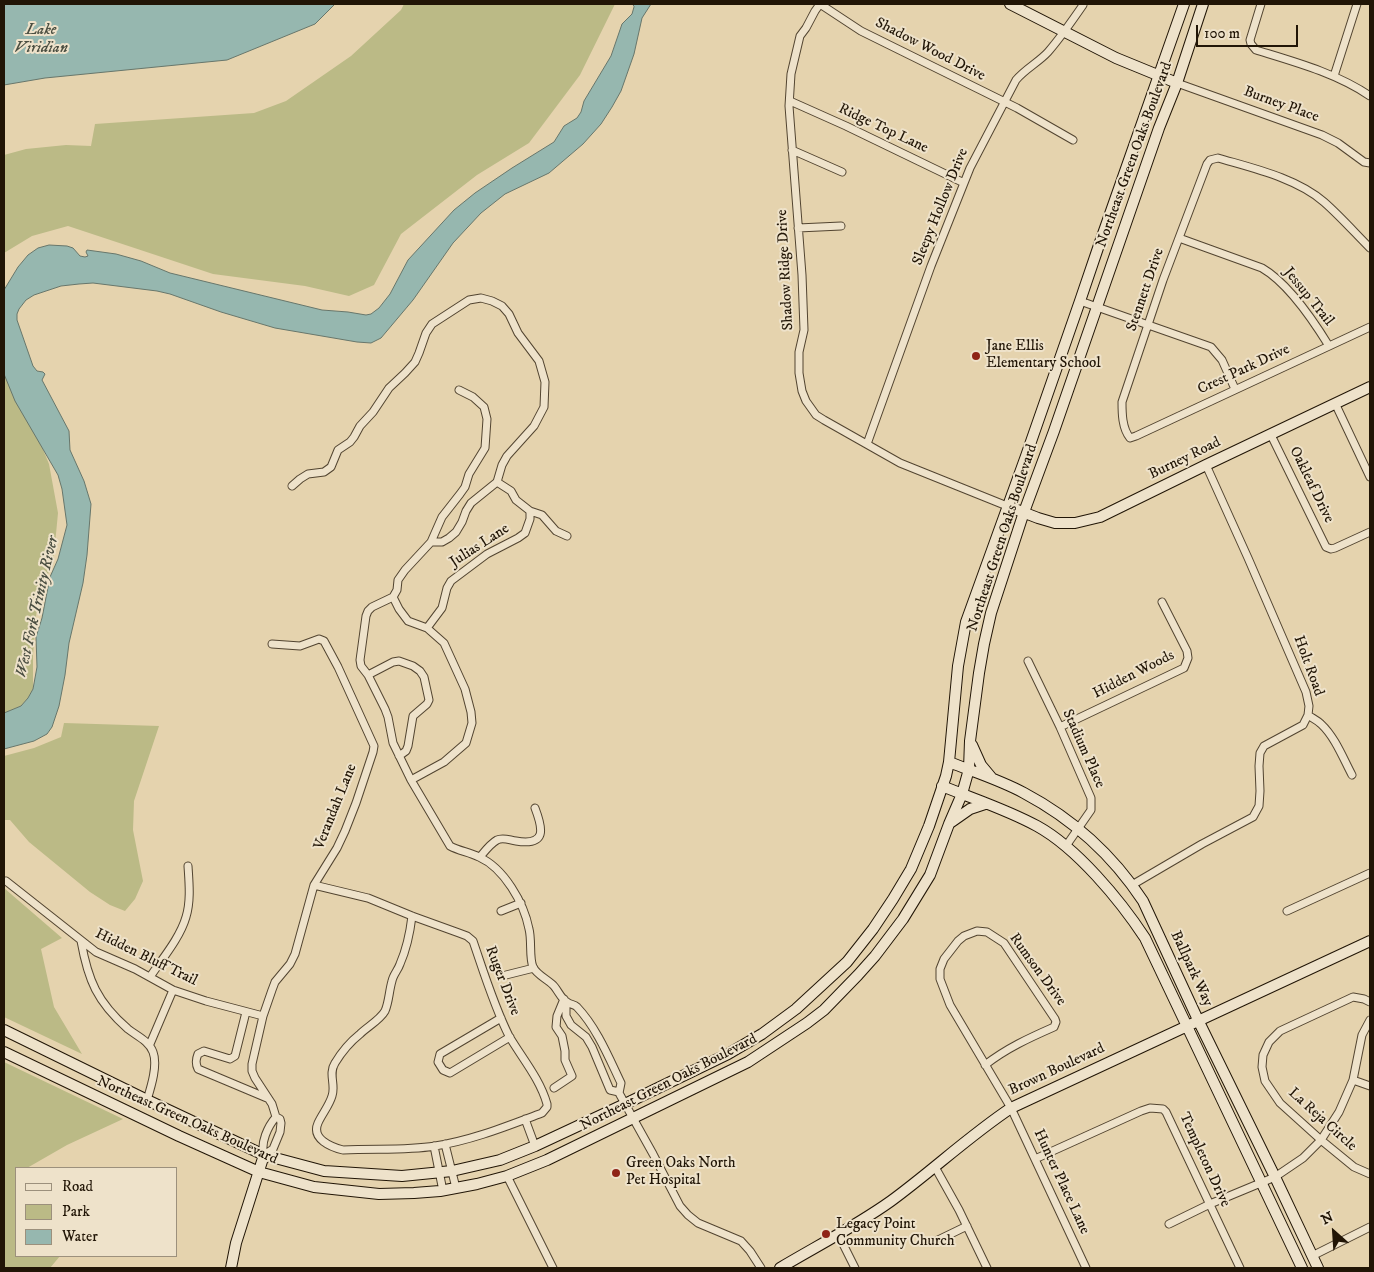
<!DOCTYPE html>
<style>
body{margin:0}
#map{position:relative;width:1374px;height:1272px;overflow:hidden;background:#e5d3ae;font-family:"IM FELL DW Pica",serif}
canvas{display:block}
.frame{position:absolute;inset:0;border:5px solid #211506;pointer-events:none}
.legend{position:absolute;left:15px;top:1167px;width:162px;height:90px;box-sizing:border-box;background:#eee2ca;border:1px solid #9c907c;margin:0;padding:6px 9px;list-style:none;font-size:15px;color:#211506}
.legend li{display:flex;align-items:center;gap:10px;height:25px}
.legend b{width:25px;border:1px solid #9c907c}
.north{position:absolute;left:1309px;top:1207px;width:50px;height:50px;-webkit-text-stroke:4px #eee2ca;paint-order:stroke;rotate:334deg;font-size:14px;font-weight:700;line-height:20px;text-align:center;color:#211506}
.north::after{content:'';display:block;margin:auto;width:18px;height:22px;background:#211506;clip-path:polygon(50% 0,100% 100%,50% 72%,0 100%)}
.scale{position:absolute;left:1196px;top:25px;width:102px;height:22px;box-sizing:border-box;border:2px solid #211506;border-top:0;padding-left:6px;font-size:15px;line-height:18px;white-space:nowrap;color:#211506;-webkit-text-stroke:4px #eee2ca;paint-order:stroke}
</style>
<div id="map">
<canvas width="1374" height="1272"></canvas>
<div class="frame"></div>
<ul class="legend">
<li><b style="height:6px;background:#eee2ca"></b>Road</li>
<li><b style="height:14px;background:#bbba86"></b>Park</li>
<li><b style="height:14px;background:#96b7af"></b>Water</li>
</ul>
<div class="north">N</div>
<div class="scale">100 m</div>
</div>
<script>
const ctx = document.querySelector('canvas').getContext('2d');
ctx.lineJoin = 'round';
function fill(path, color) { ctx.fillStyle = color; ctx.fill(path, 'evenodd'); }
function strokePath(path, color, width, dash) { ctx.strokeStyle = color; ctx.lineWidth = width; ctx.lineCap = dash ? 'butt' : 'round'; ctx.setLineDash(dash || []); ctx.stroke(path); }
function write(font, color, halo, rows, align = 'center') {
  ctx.font = font + ' "IM FELL DW Pica",serif'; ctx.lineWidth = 4; ctx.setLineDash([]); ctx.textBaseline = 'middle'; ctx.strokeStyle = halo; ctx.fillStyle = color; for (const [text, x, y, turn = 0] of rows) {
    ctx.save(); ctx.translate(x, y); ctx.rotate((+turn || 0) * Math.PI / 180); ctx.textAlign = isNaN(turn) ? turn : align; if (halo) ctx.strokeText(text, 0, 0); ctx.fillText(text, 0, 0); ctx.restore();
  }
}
const green = new Path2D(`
 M404,4H615L580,75L529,143L477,175L401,234L374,285L349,296L305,286L213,274L68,226L32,236L4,253V155L26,149L66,145L91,146L95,124L254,113L286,101L351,56L401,10Z
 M4,373L35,430L49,464L58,513L53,565L38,592L33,655V689L28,698L21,706L4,713Z
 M64,723L159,726L134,801L133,830L143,881L135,899L125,911L110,905L90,892L29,842L10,820H4V756L34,748L61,737Z
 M4,888L62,938L41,949L54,1007L82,1054L4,1017Z
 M4,1062L123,1119L67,1145L27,1168H16V1256H60L50,1268H4Z`);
const water = new Path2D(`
 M4,4H335L315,24L227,60L45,78L4,85Z
 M633,4H651L642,18L634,54L621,91L612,107L601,124L583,144L549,173L505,194L481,213L453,243L413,300L381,338L371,343L357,342L275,328L221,312L170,294L157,291L93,283L79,284L61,286L34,295L26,300L19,309L17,314V320L33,366L37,371L43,372L45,374L42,380L69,431L70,450L84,481L91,504L87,555L83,583L69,643L65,675L59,706L52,727L47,734L34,741L4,749V713L21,706L28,698L33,689L37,667L36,637L42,618L50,577L58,559L67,525L62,489L58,475L15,401L4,374V290L18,267L28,255L38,248L49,245L67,246L73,248L80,256L85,257L88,256L86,252L87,250L116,254L141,261L170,273L322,310L348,312L366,315L371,314L379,308L390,294L408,260L454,210L475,193L512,168L554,142L564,126L577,118L581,112L584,101L611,56L622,24L632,14L634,7Z`);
const street = new Path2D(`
 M820,4L815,11L806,28L800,36L791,74L789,106L802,275L804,330L799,352V373L802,391L806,401L816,415L824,420L900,463L1007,506
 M820,4L861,31L1017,108L1073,140
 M1261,4L1250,40L1251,44L1256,50C1295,62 1336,73 1370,96
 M1334,76L1357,4
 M1177,83L1322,135L1338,143L1364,162L1370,163
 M790,101L846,126L964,183
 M792,150L842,172
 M798,228L841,226
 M1179,238L1262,268C1288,283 1313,320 1329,346
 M1370,248C1355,233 1340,216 1324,202C1297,178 1252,168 1218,158L1210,160L1207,164L1163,280L1122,402C1122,413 1122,428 1130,438L1136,436L1370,327
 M1080,301L1211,347L1222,360L1235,389
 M459,390L473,397L484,407L487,419L485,448L469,474L465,487L460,494L442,517L431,542L405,570L398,580L397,590L393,597L372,607L368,611L366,616L360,660L361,666L368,675L385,709L388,717L393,743L411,780L450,846C459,851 469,852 479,857C504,868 524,903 529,929C532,940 529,958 533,967C537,975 547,979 553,985C558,990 561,999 567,1002C571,1005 574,1004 577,1007C597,1028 609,1058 621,1083L619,1093L653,1154L680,1206L688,1215L698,1223L741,1241L750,1251L761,1268
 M1335,403L1370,477
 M1271,435L1326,547L1331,549L1335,548L1370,532
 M867,444L931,266L970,168L1016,80C1025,69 1039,62 1048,52C1061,37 1072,21 1083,5
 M497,482L511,491L516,500L530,511L542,515L556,531L567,536
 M292,486L300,479L308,474L324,472L331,467L338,450L350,442L354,437L360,426L373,412L389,388L405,373L415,362L419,353L426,333L432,324L469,300L481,298L492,301L502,306L509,314L518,333L539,361L545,382L544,407L534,426L507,456L502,465L497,482L471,503L466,511L462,522L456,532L449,538L442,542H431
 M393,597L399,609L408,621L427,628L444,643L465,689L471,712L472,723L466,743L444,762L411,780
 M427,628L442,608L447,588L451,581L487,554L518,538L525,533L530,519V511
 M272,644L300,646L319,639L324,641L338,667L374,746L373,752L356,803L345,831L337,848L314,885L295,954L290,964L275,982L272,990L263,1016L252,1064V1071L255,1078L272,1104L276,1117L280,1119L281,1123L280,1132L273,1149L264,1155C260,1143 268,1126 276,1117
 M1028,661L1060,727L1091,798V810L1066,846
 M368,675L393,662L399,661L413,666L420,671L424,677L429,700L427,704L413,716L408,746L406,751L399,756
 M1308,715C1312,718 1317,720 1321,724C1335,737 1343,758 1352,775
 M1060,727L1184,668L1188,658L1187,651L1162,602
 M480,857C485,851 490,844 497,840C503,837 509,840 516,841C547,846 543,829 535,808
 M6,881L96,952L135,969L173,990L206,1001L263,1016
 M314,885L368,898L412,916L459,933L467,936L473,941C484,973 494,1006 509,1036C522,1058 540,1079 547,1104V1107L542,1113C507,1126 473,1140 435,1146C405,1151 374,1148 343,1150C331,1147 311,1139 318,1123C322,1114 329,1106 332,1096C336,1085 328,1074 335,1063C341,1053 350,1042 360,1034C367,1027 380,1020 385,1011C389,1002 389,991 392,981C393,975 398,970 400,964C407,948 410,933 412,916
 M1132,885L1202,844L1253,817L1259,806L1260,791L1259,766L1260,753L1264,746L1303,725L1308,715L1309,706L1306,692L1248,558L1206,465
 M501,911L521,903
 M1287,911L1370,873
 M81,941C88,980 97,1002 128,1029C137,1036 149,1041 153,1052C158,1065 151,1087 147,1100
 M506,975L534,968
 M150,977C162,959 180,938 186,917C191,901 189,882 188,866
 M566,1002V1016L571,1025L586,1037L592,1047L610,1090L619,1092
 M1370,1002L1364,999L1353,997L1280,1031L1269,1042L1263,1055L1262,1067L1265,1081L1280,1103L1321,1140L1354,1167L1370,1174
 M246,1012L235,1056L230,1059L204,1051L198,1054C196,1059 195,1063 198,1069L267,1098
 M501,1018L440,1054L438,1062L443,1070L450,1073L510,1037
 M150,1044L173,990
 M985,1065C1007,1048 1029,1038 1054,1027L1056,1022L1055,1019L1004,943L987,932L977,931L964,936L958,941L944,959L940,969V979L950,1005L1011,1108L1086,1268
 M1353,1080L1370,1086
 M554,1088L572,1076L565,1060V1051L562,1036L556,1027L557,1016L564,999
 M525,1119L535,1146
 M445,1144L456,1188
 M434,1146L443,1191
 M1035,1159L1141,1111L1150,1108L1163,1109L1166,1112L1240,1268
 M935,1167L959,1210L987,1268
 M507,1176L553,1268
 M1169,1224L1210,1204L1275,1177L1303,1158L1321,1140L1339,1112L1353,1080L1362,1035L1370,1020
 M838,1234L855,1268
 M936,1241L967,1226
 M1312,1256L1370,1227`);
const secondary = new Path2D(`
 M1010,4L1116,58L1177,83
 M1007,506L1038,518L1055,523H1075L1100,517L1206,465L1370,387
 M972,745L981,765L991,777
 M949,762C974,772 1000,780 1024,793C1073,819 1112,854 1143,901L1199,1022L1275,1177L1318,1268
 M942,786C974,799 1008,810 1037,826C1077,848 1120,900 1145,938L1302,1268
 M950,823L970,809L985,804
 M4,1030L147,1100L264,1155L324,1171L402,1176L452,1171L500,1160L535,1146L625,1104L728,1054L762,1034L796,1009L847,962L873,929L893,899L911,869L929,826L946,776L949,762L958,666L966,622L1026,456L1080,301L1098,248L1184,4
 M4,1052L179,1136L259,1172L314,1187L379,1194L414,1193L440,1191L477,1184L507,1176L547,1160L748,1062L807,1023L824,1010L858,975L875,956L903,919L930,875L949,824L962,794L969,769L970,741L979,673L984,644L991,613L1024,512L1054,431L1159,128L1177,83L1203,4
 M231,1268L236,1243L264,1155
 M780,1268C817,1246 856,1226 891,1201C932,1171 969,1136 1011,1108L1370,941`);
const markers = [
 [976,356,5,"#8f2418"],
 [616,1173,5,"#8f2418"],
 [826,1234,5,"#8f2418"]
];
const streetNames = [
 ["Shadow Wood Drive",930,50,27],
 ["Burney Place",1281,105,20],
 ["Ridge Top Lane",883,129,25],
 ["Northeast Green Oaks Boulevard",1135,155,-70],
 ["Sleepy Hollow Drive",941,207,-68],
 ["Shadow Ridge Drive",786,270,-93],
 ["Stennett Drive",1146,290,-71],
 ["Jessup Trail",1308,297,51],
 ["Crest Park Drive",1244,370,-25],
 ["Burney Road",1185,459,-26],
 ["Oakleaf Drive",1311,485,64],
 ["Northeast Green Oaks Boulevard",1003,538,-72],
 ["Julias Lane",480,546,-33],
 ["Holt Road",1308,666,70],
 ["Hidden Woods",1134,675,-27],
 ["Stadium Place",1083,749,66],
 ["Verandah Lane",336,807,-68],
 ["Hidden Bluff Trail",146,958,26],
 ["Ballpark Way",1191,969,65],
 ["Rumson Drive",1037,970,54],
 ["Ruger Drive",502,981,69],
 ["Brown Boulevard",1057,1070,-25],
 ["Northeast Green Oaks Boulevard",669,1083,-27],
 ["La Reja Circle",1322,1120,42],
 ["Northeast Green Oaks Boulevard",187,1121,24],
 ["Templeton Drive",1204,1160,65],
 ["Hunter Place Lane",1061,1182,65]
];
const poiNames = [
 ["Jane Ellis",986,347],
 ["Elementary School",986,364],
 ["Green Oaks North",626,1164],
 ["Pet Hospital",626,1181],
 ["Legacy Point",836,1225],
 ["Community Church",836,1242]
];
const waterNames = [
 ["Lake",41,31],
 ["Viridian",41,49],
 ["West Fork Trinity River",38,607,-77]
];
fill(green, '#bbba86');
fill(water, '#96b7af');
strokePath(water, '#67766b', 1);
strokePath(street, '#524430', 9);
strokePath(secondary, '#211506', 12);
strokePath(street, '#eee2ca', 7);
strokePath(secondary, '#eee2ca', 10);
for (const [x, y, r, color] of markers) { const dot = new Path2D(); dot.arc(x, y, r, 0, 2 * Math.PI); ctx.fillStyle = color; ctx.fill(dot); strokePath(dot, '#eee2ca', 2); }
write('15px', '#211506', '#eee2ca', streetNames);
write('15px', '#211506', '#eee2ca', poiNames, 'left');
write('italic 16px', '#4a4e41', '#eee2ca', waterNames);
</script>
